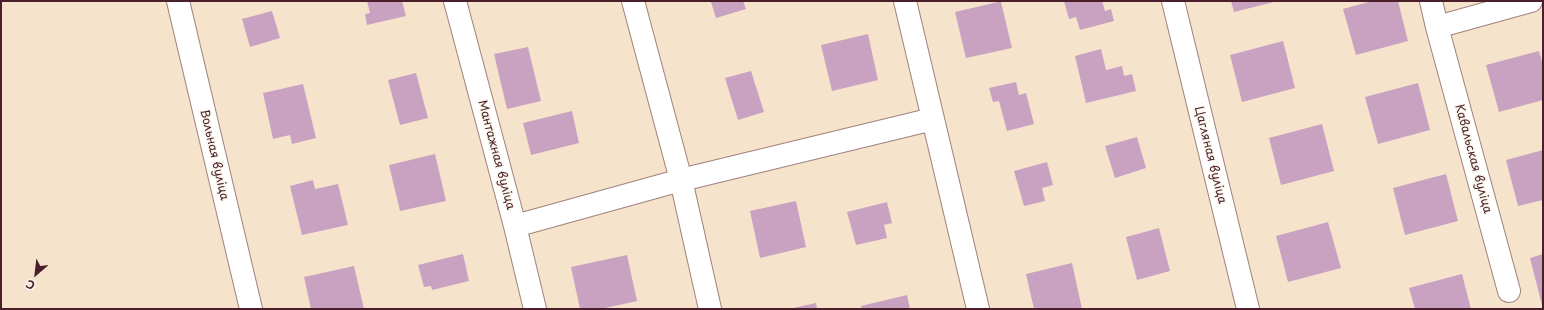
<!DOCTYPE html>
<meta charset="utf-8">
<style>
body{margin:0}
#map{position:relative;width:1544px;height:310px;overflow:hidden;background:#f6e3cc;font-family:"Playpen Sans",sans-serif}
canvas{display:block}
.frame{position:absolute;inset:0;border:2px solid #4a1f2b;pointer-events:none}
.north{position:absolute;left:16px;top:254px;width:40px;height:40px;-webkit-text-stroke:3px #fbf7ec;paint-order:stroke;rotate:208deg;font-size:11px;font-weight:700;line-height:16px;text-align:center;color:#4a1f2b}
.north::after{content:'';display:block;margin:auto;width:14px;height:18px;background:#4a1f2b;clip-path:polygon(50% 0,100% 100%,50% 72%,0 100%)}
</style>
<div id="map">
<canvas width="1544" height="310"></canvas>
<div class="frame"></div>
<div class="north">С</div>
</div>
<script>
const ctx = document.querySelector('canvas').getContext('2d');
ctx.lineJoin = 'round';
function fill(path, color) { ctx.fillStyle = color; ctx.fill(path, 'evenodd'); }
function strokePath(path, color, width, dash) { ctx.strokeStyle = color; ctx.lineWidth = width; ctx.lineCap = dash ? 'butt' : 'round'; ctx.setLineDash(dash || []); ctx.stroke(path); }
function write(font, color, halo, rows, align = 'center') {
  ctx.font = font + ' "Playpen Sans",sans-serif'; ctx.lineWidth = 3; ctx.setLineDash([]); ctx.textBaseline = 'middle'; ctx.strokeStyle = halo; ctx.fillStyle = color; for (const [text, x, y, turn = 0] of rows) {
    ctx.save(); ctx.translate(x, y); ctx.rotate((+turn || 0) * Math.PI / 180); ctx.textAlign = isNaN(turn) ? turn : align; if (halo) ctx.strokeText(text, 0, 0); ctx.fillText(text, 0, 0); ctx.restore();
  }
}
const building = new Path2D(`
 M367,1H402L406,16L367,25L365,14L370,13Z
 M716,1H743L746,9L716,18L711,2Z
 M1064,1H1102L1105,11L1111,9L1114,21L1080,30L1076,17L1069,19Z
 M1231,1H1274V2L1234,12Z
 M1372,1H1398L1408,41L1356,55L1343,9Z
 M998,2H1001L1012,48L966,58L955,12Z
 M272,11L280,38L250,47L242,19Z
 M868,34L878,80L832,91L821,45Z
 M1283,41L1295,88L1242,102L1230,55Z
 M528,47L541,101L507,109L494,54Z
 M1101,49L1106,70L1122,66L1124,76L1132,74L1136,91L1086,103L1075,56Z
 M1539,51L1543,65V100L1499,112L1486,65Z
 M751,71L764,112L738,120L725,78Z
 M416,73L428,118L400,125L388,80Z
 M1016,82L1019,95L1026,93L1034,124L1007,131L999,101L993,102L989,88Z
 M1418,83L1430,130L1378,144L1365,97Z
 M303,84L316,138L292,144L290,135L273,139L263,93Z
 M572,111L579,143L531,155L523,123Z
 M1322,124L1334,171L1281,185L1269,138Z
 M1137,137L1146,168L1115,178L1105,146Z
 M1543,150V200L1518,206L1506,160Z
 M435,154L446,201L400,211L389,165Z
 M1047,162L1053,185L1042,188L1045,201L1024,206L1014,171Z
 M1446,174L1458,221L1405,235L1393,188Z
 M313,180L315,189L338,184L348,225L302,235L290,186Z
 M796,201L806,247L760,258L750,211Z
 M887,202L892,223L884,225L887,238L856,245L847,212Z
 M1328,222L1341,268L1288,282L1276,236Z
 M1159,228L1170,271L1137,280L1126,237Z
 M463,254L469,281L432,290L431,286L424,287L418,265Z
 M1543,254V305H1542L1530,258Z
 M627,255L637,301L601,309H580L571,267Z
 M1072,263L1082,309H1034L1026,274Z
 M354,266L364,309H311L304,277Z
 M1462,274L1471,309H1415L1409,288Z
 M907,295L910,309H862L861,306Z
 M816,303L817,309H793V308Z`);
const minor = new Path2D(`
 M178,1L251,309
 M455,1L515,226L535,309
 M633,1L681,180L710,309
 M905,1L933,119
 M1173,1L1248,309
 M1431,1L1437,27
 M515,226L681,180L933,119L978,309
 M1509,291L1437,27L1531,1`);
const streetNames = [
 ["Вольная вуліца",214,155,77],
 ["Мантажная вуліца",496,155,75],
 ["Цагляная вуліца",1210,155,76],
 ["Кавальская вуліца",1473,159,75]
];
fill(building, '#c9a2c2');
strokePath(minor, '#a0817c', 24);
strokePath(minor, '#fff', 22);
write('12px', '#4a1f2b', '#fbf7ec', streetNames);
</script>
